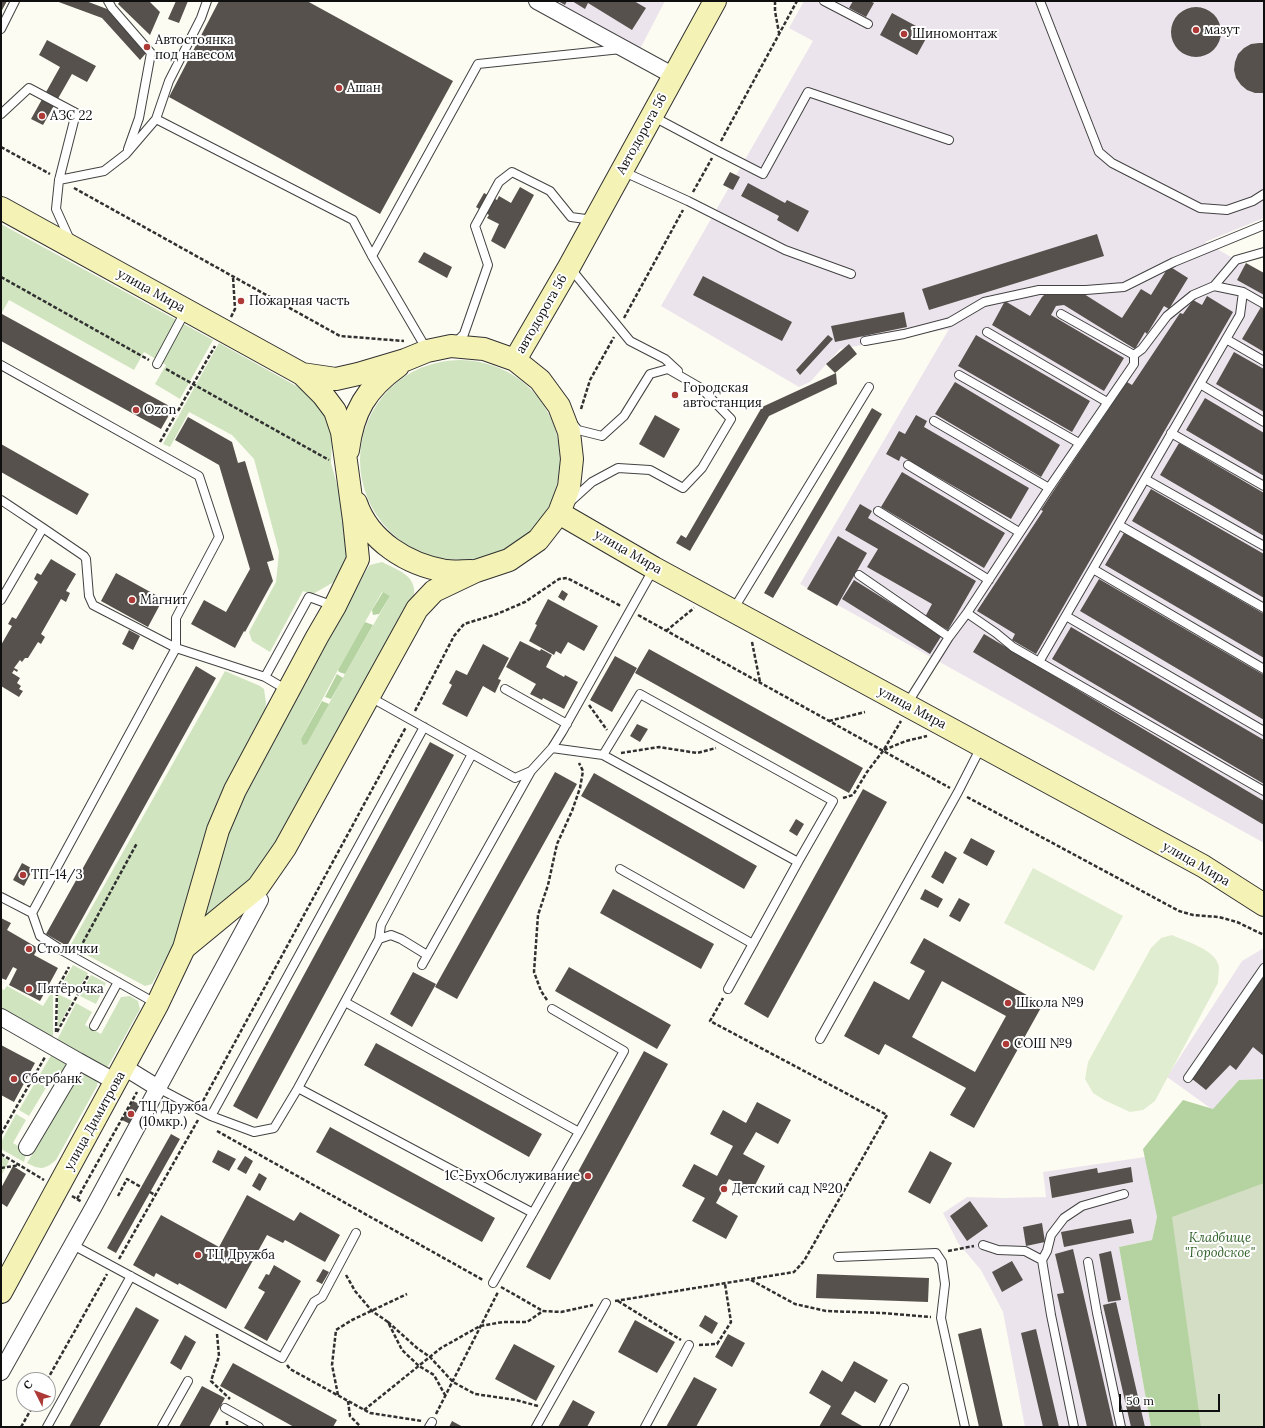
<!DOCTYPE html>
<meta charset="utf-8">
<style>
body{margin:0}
#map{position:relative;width:1265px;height:1428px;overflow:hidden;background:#fdfcf2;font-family:Lora,serif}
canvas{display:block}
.frame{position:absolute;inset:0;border:2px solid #0f0f0f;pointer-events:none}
.north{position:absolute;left:16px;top:1372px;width:40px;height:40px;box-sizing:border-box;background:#fff;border:1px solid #9f9f9f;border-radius:50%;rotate:312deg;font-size:11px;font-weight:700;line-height:16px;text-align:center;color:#0f0f0f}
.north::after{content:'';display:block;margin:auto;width:14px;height:18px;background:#ae3a37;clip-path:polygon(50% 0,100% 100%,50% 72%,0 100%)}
.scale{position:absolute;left:1119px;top:1394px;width:101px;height:18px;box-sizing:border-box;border:2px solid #0f0f0f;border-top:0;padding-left:5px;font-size:12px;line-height:14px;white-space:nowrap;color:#0f0f0f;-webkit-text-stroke:3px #fff;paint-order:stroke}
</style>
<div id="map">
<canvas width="1265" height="1428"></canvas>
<div class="frame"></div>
<div class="north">С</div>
<div class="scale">50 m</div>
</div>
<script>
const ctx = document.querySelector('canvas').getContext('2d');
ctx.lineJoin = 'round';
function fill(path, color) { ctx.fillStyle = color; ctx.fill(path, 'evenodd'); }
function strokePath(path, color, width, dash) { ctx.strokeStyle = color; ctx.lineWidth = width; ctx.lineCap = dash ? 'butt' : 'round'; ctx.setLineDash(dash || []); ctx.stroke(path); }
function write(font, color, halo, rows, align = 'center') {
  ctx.font = font + ' Lora,serif'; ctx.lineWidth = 4; ctx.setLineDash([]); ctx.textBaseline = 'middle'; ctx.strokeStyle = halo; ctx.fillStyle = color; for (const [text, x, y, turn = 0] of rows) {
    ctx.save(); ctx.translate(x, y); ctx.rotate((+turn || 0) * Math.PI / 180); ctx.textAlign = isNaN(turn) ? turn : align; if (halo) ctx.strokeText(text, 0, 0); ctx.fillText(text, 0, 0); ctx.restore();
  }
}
const industrial = new Path2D(`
 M550,1H665L640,49Z
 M804,1H1264V218L1205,242L1264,276V843L800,584L949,329L840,349L810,382L799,387L661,306L813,41L789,28Z
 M1264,948V1079L1239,1080L1213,1110L1167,1077L1242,961Z
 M1145,1157L1157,1217L1152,1240L1119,1247L1151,1427H1025L1003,1312L981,1270L958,1243L943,1213L967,1197L1002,1198L1046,1197L1043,1172Z`);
const green = new Path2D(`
 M1,224L213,340L180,399L155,384L166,365L144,352L134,370L9,300L1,314Z
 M219,343L316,397L333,415L331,463L352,539L339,579L313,594L303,591L270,652L252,641L249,632L276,582L279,552L254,459L232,435L189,412L170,447L163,444Z
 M360 460a100 100 0 1 1 200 0a100 100 0 1 1-200 0Z
 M382,562C397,570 417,575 414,596L276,845L254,877L203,921L229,824L367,569L370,565ZM382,592L390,596L345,674L307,744L301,739L338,670Z
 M225,671L260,686L264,689L266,703L265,712L218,799L180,932L152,984L145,986L70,946Z
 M73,965L88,973L75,994L61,986Z
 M91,975L106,983L96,1004L80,996Z
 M7,986L43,1006L51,993L53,994V1037L1,1008V989L4,990Z
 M58,994L72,1001L58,1027Z
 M130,996L138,1001L140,1009L107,1068L57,1040L76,1003L92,1012L85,1025L101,1034L121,997Z
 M53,1052L68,1063L63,1080L53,1076L29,1116L19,1110Z
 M86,1071L98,1078L97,1086L56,1160C44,1170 41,1170 27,1163L79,1076Z
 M16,1114L26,1120L13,1143L27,1151L24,1162L1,1149V1142Z
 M1,1156L9,1161L1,1176Z`);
const forest = new Path2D(`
 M383,592L390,596L379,614L373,615L372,610Z
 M365,622L373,625L345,674L339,672L338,670Z
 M337,674L343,678L331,699L325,697Z
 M322,701L329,704L307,744L303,745L301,739Z
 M1264,1079V1427H1151L1119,1247L1152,1240L1157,1217L1143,1149L1183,1100L1213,1109L1239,1080Z`);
const cemetery = new Path2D(`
 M1264,1183V1427H1201L1172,1217Z`);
const pitch = new Path2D(`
 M1033,868L1123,916L1094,971L1004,923Z
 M1172,935C1185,941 1217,950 1219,967C1219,972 1218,978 1218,983L1155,1101L1143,1110L1130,1112L1104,1100L1093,1093L1085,1079L1088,1062L1151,948L1161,938Z`);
const building = new Path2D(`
 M1,1H7L1,12Z
 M56,1H86L107,9L147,52L140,60L102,18Z
 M120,1H149L160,12L150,35L118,4Z
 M176,1H188L179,23L168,19Z
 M219,1H307L453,81L380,214L169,97Z
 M558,1H567L565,5Z
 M572,1H634L646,8L632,30L588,3L585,9Z
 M853,1H870L874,3L866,17L849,8Z
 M1171 32a25 25 0 1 1 50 0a25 25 0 1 1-50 0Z
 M892,13L929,33L917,55L880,35Z
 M47,40L96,66L87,82L72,74L43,125L31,119L60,67L39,55Z
 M1259,43H1264V93H1255L1247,90L1241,85L1236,78L1234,70L1235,62L1238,54L1244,48L1251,44Z
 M730,172L740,177L733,190L723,185Z
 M748,183L785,203L787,200L809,211L798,232L777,220L779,216L741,196Z
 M520,187L534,195L505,249L491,241L499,224L487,218L489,215L476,207L484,193L497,200L499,196L511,203Z
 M1097,234L1104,256L929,310L922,289Z
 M424,252L452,267L447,278L418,262Z
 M1246,263L1264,273V295L1237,280Z
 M1169,266L1188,278L1169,309L1164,306L1147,334L1145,332L1135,349L1064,305L1056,306L1051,315L1124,358L1104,391L992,325L1005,301L1030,316L1042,297L1048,291L1084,294L1122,318L1141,289L1151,295Z
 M703,276L792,322L782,341L693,295Z
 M1207,296L1233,312L1036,654L1012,640L1015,634L977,611L1043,511L1041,510L1064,475L1127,382L1132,385L1180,313L1183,314L1193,300L1202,305Z
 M1261,307L1264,309V352L1242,339Z
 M904,312L907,327L835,342L831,326Z
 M2,314L173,408L161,429L1,341V316Z
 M828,335L833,339L800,375L796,370Z
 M976,335L1090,401L1072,432L958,366Z
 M849,344L857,354L835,373L826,364Z
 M1234,352L1264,369V412L1216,384Z
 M836,373L837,384L769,416L690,551L676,543L681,535L686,538L762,407Z
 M955,382L1060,445L1041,477L935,414Z
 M1205,398L1264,433V476L1186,430Z
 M872,408L882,414L773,598L764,593Z
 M655,415L680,429L664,458L639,444Z
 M916,415L927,421L924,427L1029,488L1011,519L901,456L899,461L886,454L899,431L905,434Z
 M188,417L232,442L238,463L245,461L274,560L267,562L273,581L245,632L244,631L235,648L191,624L204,600L226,612L250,569L219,465L175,440Z
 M1179,443L1264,493V536L1160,475Z
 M1,444L89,494L77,515L1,472Z
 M902,472L1005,533L984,568L881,507Z
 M1151,489L1264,554V598L1132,521Z
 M860,504L872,511L868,518L976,581L948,630L925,617L932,604L867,567L878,549L845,530Z
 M1124,533L1264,614V658L1105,565Z
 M838,536L867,553L837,606L807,589Z
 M51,559L76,574L66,591L70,593L66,602L61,599L41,634L45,637L41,644L38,642L28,658H25L22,662L20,660L14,668L18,670L17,672L14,670L12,673L20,678L17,683L21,686L19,689L23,691L19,697L1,686V645L12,626L8,624L12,617L16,619L38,582L34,579L37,573L41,575Z
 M116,573L163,599L148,627L101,601Z
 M1099,579L1264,675V720L1080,611Z
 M854,580L942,635L930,654L842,599Z
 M562,590L568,594L564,601L558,597Z
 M548,599L598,626L584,651L568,642L561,654L556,651L554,655L529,641L537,625L535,624Z
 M1071,627L1264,740V784L1052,659Z
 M129,630L140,636L133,650L122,644Z
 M984,634L1264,801V825L973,652Z
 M520,641L540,651L541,649L552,655L546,667L564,677L565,675L578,682L564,709L543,698L542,700L530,694L536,684L506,667Z
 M483,644L509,658L498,679L501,680L495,693L483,686L467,717L442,704L452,685L449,683L456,670L467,675Z
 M649,649L863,768L849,793L635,673Z
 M615,656L637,668L612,712L590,700Z
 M196,666L216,678L67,946L46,934Z
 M637,724L648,729L640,742L630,736Z
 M430,742L454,755L257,1119L233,1106Z
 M555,772L577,784L457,999L435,987Z
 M594,773L757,866L744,889L581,796Z
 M863,789L887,802L768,1018L744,1004Z
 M796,819L804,824L797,836L789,831Z
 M971,838L995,851L987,866L963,853Z
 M945,851L957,858L943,884L931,877Z
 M22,863L33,869L24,886L13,880Z
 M613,889L714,944L701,969L600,913Z
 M925,889L943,899L938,908L920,899Z
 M959,898L970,904L960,922L949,916Z
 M1,918L11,923L7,930L38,948L34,955L58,968L40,1001L9,985L17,969L13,967L6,980L1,978Z
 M924,938L1043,1004L974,1128L950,1115L966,1088L885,1044L879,1055L844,1036L874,981L909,1000L925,971L910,963ZM942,981L1006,1016L975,1072L912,1037Z
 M569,967L671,1025L657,1049L555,991Z
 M413,972L436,984L412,1027L390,1014Z
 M1264,975V1056L1253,1047L1236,1070L1230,1065L1206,1090L1191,1078Z
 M376,1043L542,1134L529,1157L364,1065Z
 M1,1045L35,1063L14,1102L1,1095Z
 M644,1051L668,1064L550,1280L526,1267Z
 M133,1101L141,1105L130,1124L122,1120Z
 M757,1102L791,1120L778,1144L756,1132L743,1154L765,1166L752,1191L729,1179L716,1203L738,1216L726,1239L692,1221L705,1198L682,1186L694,1164L717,1176L733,1146L710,1134L723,1110L746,1123Z
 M330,1127L495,1218L482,1242L316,1152Z
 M171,1134L180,1139L116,1253L107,1248Z
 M218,1150L236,1159L229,1171L212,1162Z
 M930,1151L952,1163L930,1204L908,1192Z
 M245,1156L253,1161L246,1174L237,1169Z
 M13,1166L26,1174L7,1207L1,1203V1188Z
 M1131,1167L1133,1182L1052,1198L1049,1177L1097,1168L1098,1173Z
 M259,1173L267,1178L260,1191L252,1186Z
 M247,1195L294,1221L300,1212L340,1235L325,1262L285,1240L283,1243L267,1235L226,1309L179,1283L178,1285L156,1273L154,1277L133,1265L161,1215L219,1247Z
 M970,1201L988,1226L967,1241L950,1216Z
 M1131,1219L1134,1233L1064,1247L1061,1232Z
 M1042,1223L1045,1242L1026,1246L1023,1227Z
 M1073,1249L1114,1427H1087L1057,1294L1064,1293L1055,1254Z
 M1111,1251L1121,1300L1108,1302L1099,1254Z
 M1012,1261L1023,1280L1002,1292L992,1272Z
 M274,1265L301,1281L267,1341L244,1328L265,1292L258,1288L266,1274L269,1275Z
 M323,1269L329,1272L322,1284L316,1281Z
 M817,1274L929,1278L928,1302L816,1298Z
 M1116,1302L1145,1427H1131L1103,1305Z
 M136,1307L159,1320L99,1427H69Z
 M705,1315L718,1323L712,1334L699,1326Z
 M635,1320L675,1342L657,1373L618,1352Z
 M981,1328L1003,1427H979L958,1334Z
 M1036,1329L1059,1427H1043L1021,1333Z
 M728,1334L745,1343L732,1367L715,1357Z
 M185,1335L196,1342L181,1370L170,1363Z
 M514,1344L555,1366L536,1401L495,1379Z
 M854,1361L888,1380L875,1403L855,1391L841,1414L862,1426L861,1427H819L831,1406L809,1393L822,1370L842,1382Z
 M233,1363L337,1420L333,1427H294L220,1386Z
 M694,1377L717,1389L696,1427H666Z
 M202,1386L225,1398L209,1427H179Z
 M573,1400L595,1412L587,1427H558Z
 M452,1421L463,1427H449Z`);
const path = new Path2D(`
 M775,1V11L779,33
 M721,141L797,1
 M1,147L50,174
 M74,188L340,336L404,341
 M693,192L712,158
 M1,277L149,360
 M231,317L235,309L233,277
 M624,318L683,210
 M166,369L329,460
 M581,409L590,380L614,337
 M160,442L215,346
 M638,615L950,788
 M666,631L694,608
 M752,642L760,682
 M589,705L607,730
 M415,711L454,636L464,624L497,614L525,602L559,579L567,578L621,606
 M829,721L865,712
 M884,750L906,741L927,736
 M621,753L659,747L697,753L716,748
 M967,797L1179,911L1193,915L1219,917L1237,922L1264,935
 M843,798L853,795L867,772L883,751L901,721
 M80,948L137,843
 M547,1000L541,991L534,972L538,915L548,885L557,844L572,811L580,788L583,771L579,763
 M56,1032L57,989L69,967
 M57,1032L88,976
 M203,1101L406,727
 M217,1131L483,1280
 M1,1134L45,1057
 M1,1154L44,1180
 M1,1168L20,1165
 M150,1192L155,1195
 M72,1196L82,1202
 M118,1196L127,1179L141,1187
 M77,1199L137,1092
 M948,1251L974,1246
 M119,1259L198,1120
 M346,1275L355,1291L372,1311L388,1322L402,1350L419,1366L434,1375L445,1395
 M751,1280L795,1304L826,1311L882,1313L931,1317
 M501,1287L543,1311L561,1312L593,1305
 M615,1301L794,1272L804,1261L887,1115L710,1021L723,998
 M618,1301L681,1340
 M388,1322L417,1348L430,1357L453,1382L475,1394L516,1400L538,1406
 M217,1334L219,1356L211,1381L230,1399
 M699,1345L717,1344L731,1322L725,1284
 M287,1365L290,1369L370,1413L422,1421
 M47,1380L107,1274
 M338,1395L332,1365L336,1330L352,1320L407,1294
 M348,1401L350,1416L361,1427
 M364,1410L441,1348L480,1326L503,1322H527L543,1311
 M436,1414L498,1292
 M227,1421V1427
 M21,1427L34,1404`);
const lane = new Path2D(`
 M108,1L112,8L151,53L139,118L128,149
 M824,1L868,24
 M1040,1L1099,152L1112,163L1200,208L1227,210L1253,201L1264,194
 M1,29L15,1
 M1,114L29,88L76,113L59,180L56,209L70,240
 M652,116L716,150L763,174L808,92L949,140
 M156,119L353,220L372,256L427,350
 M622,171L688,201L785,250L851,274
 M59,180L104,171L126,154L156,119L169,81L201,18L207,1
 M372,256L478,64L621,49
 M571,269L630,341L665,359L678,371
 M1214,286L1236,260L1264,252
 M1061,314L1134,355
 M987,332L1107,402
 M1226,339L1264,361
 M865,341L904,334L950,322L984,302L1039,290H1086L1124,287L1174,262L1264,225
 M454,344L464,334L488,265L475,226L499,182L512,172L550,191L571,217L593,220
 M157,364L186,310
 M1,365L199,476L219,537L176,618V648L93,605L89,596L86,559L84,556L43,528L1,600
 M959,375L1079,443
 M1200,384L1264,422
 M934,421L1049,488
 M1171,433L1264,486
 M908,465L1019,532
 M1145,479L1264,546
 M1,500L43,528
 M571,501L592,482L618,468L650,470L683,488L702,468L731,419L701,388L668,369L650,374L624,416L602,436L578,430L573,424
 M878,511L989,580
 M1119,525L1264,608
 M1093,569L1264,669
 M859,575L949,637
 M733,610L869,387
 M967,613L996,633L1013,647L1264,791
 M1066,616L1264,731
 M1039,662L1240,315L1243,292
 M265,677L309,597L334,606
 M505,689L567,724
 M370,697L472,754
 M907,704L949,637L967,613L1049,488L1134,364V355L1142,349L1167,316L1193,295L1214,286L1243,292L1264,304
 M552,748L603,755L798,862L833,801L640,694L603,755
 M620,869L753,944
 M1,897L32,913
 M379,939L391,935L401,939L427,955
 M422,965L531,771
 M728,989L798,862
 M345,1002L579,1132L493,1283
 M157,1004L63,951L40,936L32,913L176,648L265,677L287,690
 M552,1009L624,1051L579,1132
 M94,1026L118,982
 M820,1039L958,792L981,747
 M1188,1078L1264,968
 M158,1088L211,1116L254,1132L274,1128L298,1088L379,939L381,925L472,754L515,778L531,771L552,748L562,732L654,568
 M298,1088L533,1213
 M211,1116L424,727
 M73,1245L282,1358L314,1302L322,1297L356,1233
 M983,1245L998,1250L1025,1251L1042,1260
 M838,1257L936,1253L942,1262L945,1284L941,1318L965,1427
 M1088,1262L1097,1313L1121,1427
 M225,1408L259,1427
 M47,1427L131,1276
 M162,1427L188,1381
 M429,1427L432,1422
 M536,1427L606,1303
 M645,1427L689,1345
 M884,1427L904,1388
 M1074,1427L1051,1315L1042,1260L1047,1251L1051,1235L1064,1218L1082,1206L1124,1194`);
const street = new Path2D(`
 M537,1L674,76
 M1,1017L78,1061
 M158,1088L260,900
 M27,1147L78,1061L116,1082
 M1,1372L93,1208L158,1088L124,1067`);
const secondary = new Path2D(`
 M1,208L302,374L323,395L335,411L342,432L354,520L358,559L335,606L317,637L235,790L218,830L184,948L157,1005L1,1292
 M515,360L569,267L715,1
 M348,450C353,411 366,389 398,366
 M356,503C369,541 408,565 446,571C454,572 463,571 471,571
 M559,513L654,568L1203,866L1264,905
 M184,948L258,887L285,848L417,609L434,591L476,571L509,560L538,540L559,513L569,487L572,459L569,432L559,406L540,380L515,360L484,349L451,346L427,351L405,360L358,374L336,379L302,374`);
const markers = [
 [1196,30,4,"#ae3a37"],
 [904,34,4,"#ae3a37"],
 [147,47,4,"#ae3a37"],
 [339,88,4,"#ae3a37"],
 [42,116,4,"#ae3a37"],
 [241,301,4,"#ae3a37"],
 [675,395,4,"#ae3a37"],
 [136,410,4,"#ae3a37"],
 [132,600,4,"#ae3a37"],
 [23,875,4,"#ae3a37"],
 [29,949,4,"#ae3a37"],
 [29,989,4,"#ae3a37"],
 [1008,1003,4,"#ae3a37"],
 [1006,1044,4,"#ae3a37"],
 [14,1079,4,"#ae3a37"],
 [131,1114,4,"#ae3a37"],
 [588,1176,4,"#ae3a37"],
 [724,1189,4,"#ae3a37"],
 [198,1255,4,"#ae3a37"]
];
const poiNames = [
 ["мазут",1204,30],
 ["Шиномонтаж",912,34],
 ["Автостоянка",155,40],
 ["под навесом",155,55],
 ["Ашан",347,88],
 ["АЗС 22",50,116],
 ["Пожарная часть",249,301],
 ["Городская",683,388],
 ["автостанция",683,403],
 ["Ozon",144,410],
 ["Магнит",140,600],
 ["ТП-14/3",31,875],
 ["Столички",37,949],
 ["Пятёрочка",37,989],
 ["Школа №9",1016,1003],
 ["СОШ №9",1014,1044],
 ["Сбербанк",22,1079],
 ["ТЦ Дружба",139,1107],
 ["(10мкр.)",139,1122],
 ["1С-БухОбслуживание",580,1176,"right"],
 ["Детский сад №20",732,1189],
 ["ТЦ Дружба",206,1255]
];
const streetNames = [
 ["Автодорога 56",642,134,-61],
 ["улица Мира",151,291,29],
 ["автодорога 56",542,314,-60],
 ["улица Мира",628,552,30],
 ["улица Мира",912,708,28],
 ["улица Мира",1196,864,30],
 ["улица Димитрова",95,1121,-61]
];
const parkNames = [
 ["Кладбище",1220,1238],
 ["\"Городское\"",1220,1253]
];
fill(industrial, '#ece4ec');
fill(green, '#d0e4bf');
fill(forest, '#b4d3a0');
fill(cemetery, '#d4dec5');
fill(pitch, '#e1edd0');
fill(building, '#56514c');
strokePath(lane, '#424242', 10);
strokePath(street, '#424242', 18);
strokePath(secondary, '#313131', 24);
strokePath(path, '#313131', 2.5, [4, 2]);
strokePath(lane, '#fff', 8);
strokePath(street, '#fff', 16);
strokePath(secondary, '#f5f2b5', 22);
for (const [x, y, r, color] of markers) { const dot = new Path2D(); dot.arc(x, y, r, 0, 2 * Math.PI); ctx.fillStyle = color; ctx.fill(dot); strokePath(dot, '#fff', 1.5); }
write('13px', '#0f0f0f', '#fff', poiNames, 'left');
write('13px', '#0f0f0f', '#fff', streetNames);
write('italic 13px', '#2e5f27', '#fff', parkNames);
</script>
